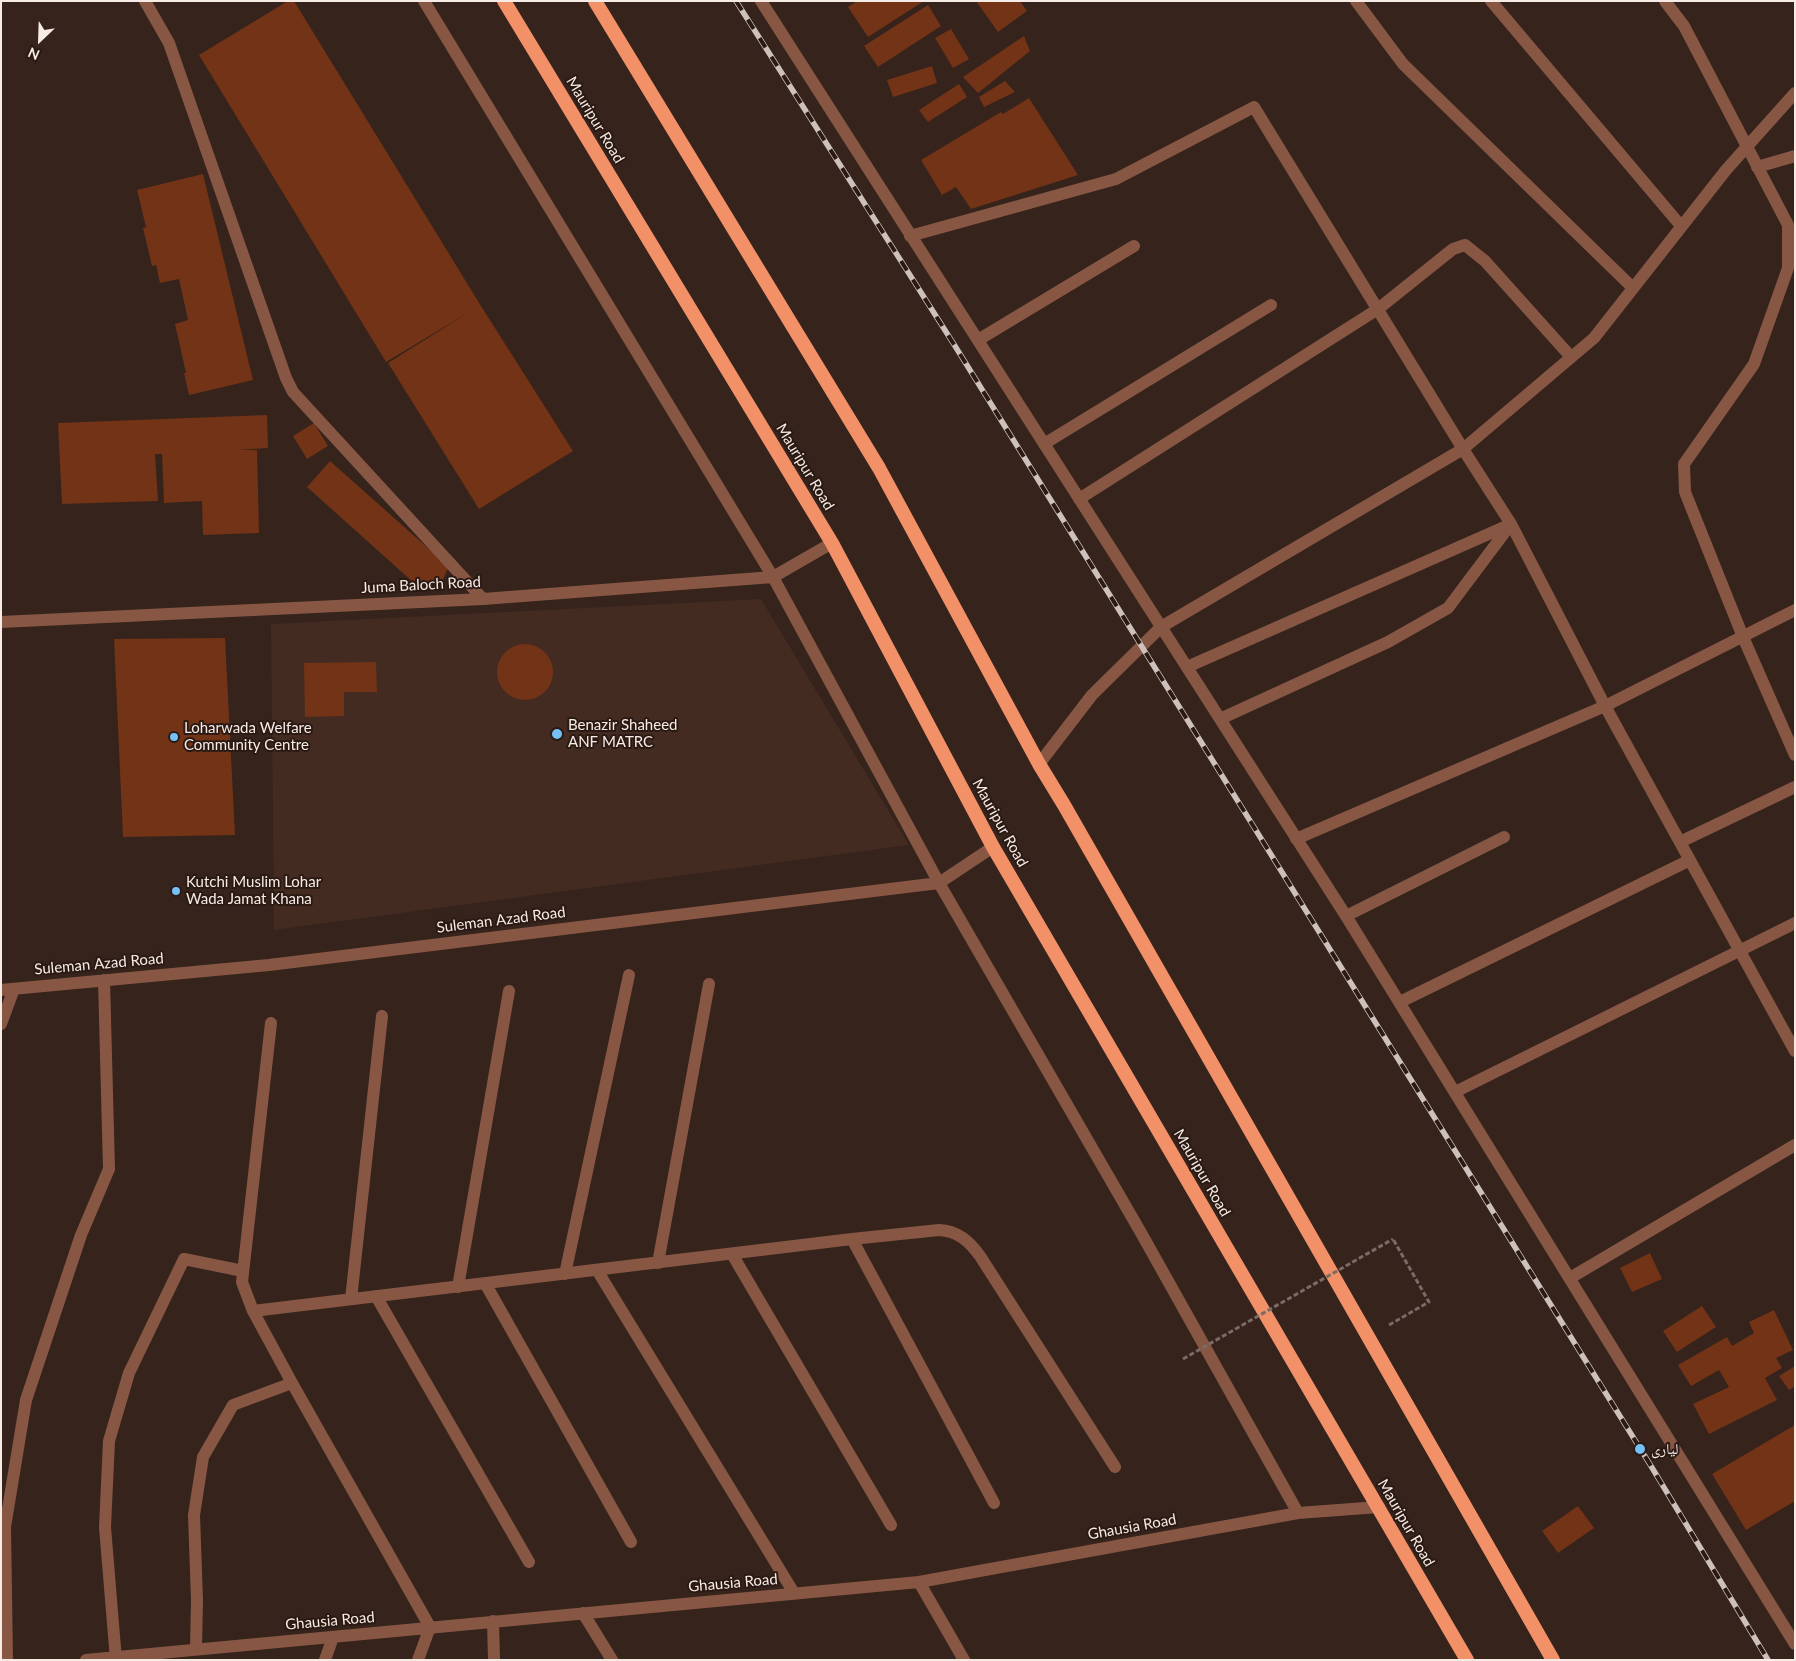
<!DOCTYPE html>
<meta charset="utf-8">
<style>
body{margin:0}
#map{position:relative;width:1796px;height:1661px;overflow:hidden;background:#35231c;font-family:Lato,sans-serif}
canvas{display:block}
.frame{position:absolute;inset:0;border:2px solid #f7ebe6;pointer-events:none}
.north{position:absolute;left:15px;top:15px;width:50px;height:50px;-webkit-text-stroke:4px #2b1a13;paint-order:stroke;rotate:204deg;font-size:14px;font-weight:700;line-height:20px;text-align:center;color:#f7ebe6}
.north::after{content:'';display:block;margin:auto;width:18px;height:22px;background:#f7ebe6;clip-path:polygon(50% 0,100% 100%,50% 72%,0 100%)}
</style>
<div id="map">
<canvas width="1796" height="1661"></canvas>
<div class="frame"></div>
<div class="north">N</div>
</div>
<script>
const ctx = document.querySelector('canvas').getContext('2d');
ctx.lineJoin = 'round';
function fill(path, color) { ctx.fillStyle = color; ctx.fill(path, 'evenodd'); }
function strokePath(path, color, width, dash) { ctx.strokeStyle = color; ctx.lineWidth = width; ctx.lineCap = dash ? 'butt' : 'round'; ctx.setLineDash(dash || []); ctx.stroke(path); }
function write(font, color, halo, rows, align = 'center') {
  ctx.font = font + ' Lato,"Noto Naskh Arabic",sans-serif'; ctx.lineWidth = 4; ctx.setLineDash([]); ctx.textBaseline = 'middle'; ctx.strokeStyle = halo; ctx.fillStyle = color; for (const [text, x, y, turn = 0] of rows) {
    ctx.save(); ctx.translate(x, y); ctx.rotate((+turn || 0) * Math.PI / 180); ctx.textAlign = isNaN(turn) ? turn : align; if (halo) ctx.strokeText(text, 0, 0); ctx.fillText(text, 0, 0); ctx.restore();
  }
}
const built = new Path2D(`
 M761,599L909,845L274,930L271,624Z`);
const building = new Path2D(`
 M288,1H294L481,306L573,451L479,509L388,363L471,311L386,362L199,55Z
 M857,1H924L868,37L848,7Z
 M976,1H1020L1027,11L998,32Z
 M928,5L941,26L878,67L864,46Z
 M951,29L969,59L953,68L935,38Z
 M1024,36L1030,51L978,93L963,77Z
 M932,66L937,83L893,97L887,80Z
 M1005,81L1015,92L984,107L979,97Z
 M959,84L967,97L928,122L919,110Z
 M1029,98L1078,175L971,209L956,187L942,195L921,160L1001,112L1003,114Z
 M203,174L253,380L189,395L184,373H186L175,324L188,320L179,279L160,283L156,265L152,266L143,228L146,227L137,190Z
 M267,415L268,448L237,450H257L259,533L203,535L202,501L164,503L162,454H155L158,501L62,504L58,423Z
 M314,423L328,446L307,459L293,436Z
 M330,461L438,557L448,568L441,584L414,583L307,487Z
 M225,638L235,835L123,837L114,639Z
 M497 672a28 28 0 1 1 56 0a28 28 0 1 1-56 0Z
 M376,662L377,692H344V716L305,717L304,663Z
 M1650,1253L1662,1279L1632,1292L1620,1268Z
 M1702,1306L1716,1327L1677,1352L1663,1331Z
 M1774,1310L1793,1350L1776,1358L1782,1368L1765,1378L1777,1400L1709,1434L1693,1404L1729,1387L1719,1370L1691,1386L1678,1365L1727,1337L1732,1346L1754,1333L1749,1322Z
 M1795,1366V1386L1789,1390L1779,1376Z
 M1795,1425V1501L1746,1530L1712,1474Z
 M1578,1506L1594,1528L1558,1553L1542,1531Z`);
const path = new Path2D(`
 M1389,1325L1429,1302L1393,1239`);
const minor = new Path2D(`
 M145,1L169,43L286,378L293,392L483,599
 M424,1L773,577L939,883L1140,1231L1298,1513
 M761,1L1346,916L1795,1644
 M1356,1L1403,64L1633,288
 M1491,1L1681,226
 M1665,1L1684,26L1788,225V268L1754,364L1684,464L1685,492L1743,637L1795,755
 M1795,93L1726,170L1594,338L1463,449L1511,524L1605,706L1795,1051
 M1757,167L1795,156
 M910,236L1116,179L1254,107L1463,449L1161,627L1092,695L1039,764
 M978,340L1134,246
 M1044,444L1271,305
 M1079,499L1378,309L1453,249L1465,245L1485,261L1571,357
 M1,622L483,599L773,577L832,543
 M1187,667L1509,525
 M1220,719L1388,642L1448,608L1511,524
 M1296,839L1605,706L1795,610
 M1680,842L1795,787
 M1346,916L1504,837
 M1,990L269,965L939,883L993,847
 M1400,1002L1690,860
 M271,1023L242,1282L253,1311L292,1383L430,1627L418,1660
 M1,1024L14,989
 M1455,1092L1795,923
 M852,1239L994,1503
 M732,1254L891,1525
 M658,1263L709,984
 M597,1270L794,1593
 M565,1274L629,975
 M1570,1278L1795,1145
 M485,1283L631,1542
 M458,1287L509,991
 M376,1296L529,1562
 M351,1299L382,1016
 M253,1311L852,1239L939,1230C958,1231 969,1241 980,1256L1115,1467
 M919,1582L964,1660
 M583,1613L612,1660
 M493,1621L494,1660
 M196,1649L197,1600L194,1515L203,1457L233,1405L292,1383
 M7,1660L5,1527L26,1400L81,1235L109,1169L104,980
 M86,1660L919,1582L1298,1513L1379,1507
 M116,1660L105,1527L109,1441L129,1373L184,1259L243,1271
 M325,1660L333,1637`);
const trunk = new Path2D(`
 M504,1L832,543L993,847L1467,1660
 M595,1L879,468L1039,764L1064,805L1553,1660`);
const rail = new Path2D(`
 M736,1L955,346L1651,1466L1768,1660`);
const pathBridge = new Path2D(`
 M1183,1359L1393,1239`);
const markers = [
 [557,734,6,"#75c0f6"],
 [174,737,5,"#75c0f6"],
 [176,891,5,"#75c0f6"],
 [1640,1449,6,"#75c0f6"]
];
const streetNames = [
 ["Mauripur Road",595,120,59],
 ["Mauripur Road",805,467,59],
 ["Juma Baloch Road",421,585,-3],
 ["Mauripur Road",1000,823,61],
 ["Suleman Azad Road",501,920,-7],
 ["Suleman Azad Road",99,964,-5],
 ["Mauripur Road",1202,1173,60],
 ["Mauripur Road",1406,1523,60],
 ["Ghausia Road",1132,1527,-10],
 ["Ghausia Road",733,1583,-5],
 ["Ghausia Road",330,1621,-5]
];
const poiNames = [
 ["Benazir Shaheed",568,725],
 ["ANF MATRC",568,742],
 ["Loharwada Welfare",184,728],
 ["Community Centre",184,745],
 ["Kutchi Muslim Lohar",186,882],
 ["Wada Jamat Khana",186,899],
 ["لیاری",1651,1449]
];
fill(built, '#432b21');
fill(building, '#723316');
strokePath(path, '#7b6b65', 3, [5, 2.5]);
strokePath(minor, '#875744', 12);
strokePath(trunk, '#f29068', 14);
strokePath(rail, '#cec1bb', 5.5);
strokePath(rail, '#2b1a13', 4, [11]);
strokePath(pathBridge, '#7b6b65', 3, [5, 2.5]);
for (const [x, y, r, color] of markers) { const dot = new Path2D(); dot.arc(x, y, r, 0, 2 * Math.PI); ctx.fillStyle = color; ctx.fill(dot); strokePath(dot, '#2b1a13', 2); }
write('15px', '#f7ebe6', '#2b1a13', streetNames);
write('15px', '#f7ebe6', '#2b1a13', poiNames, 'left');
</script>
